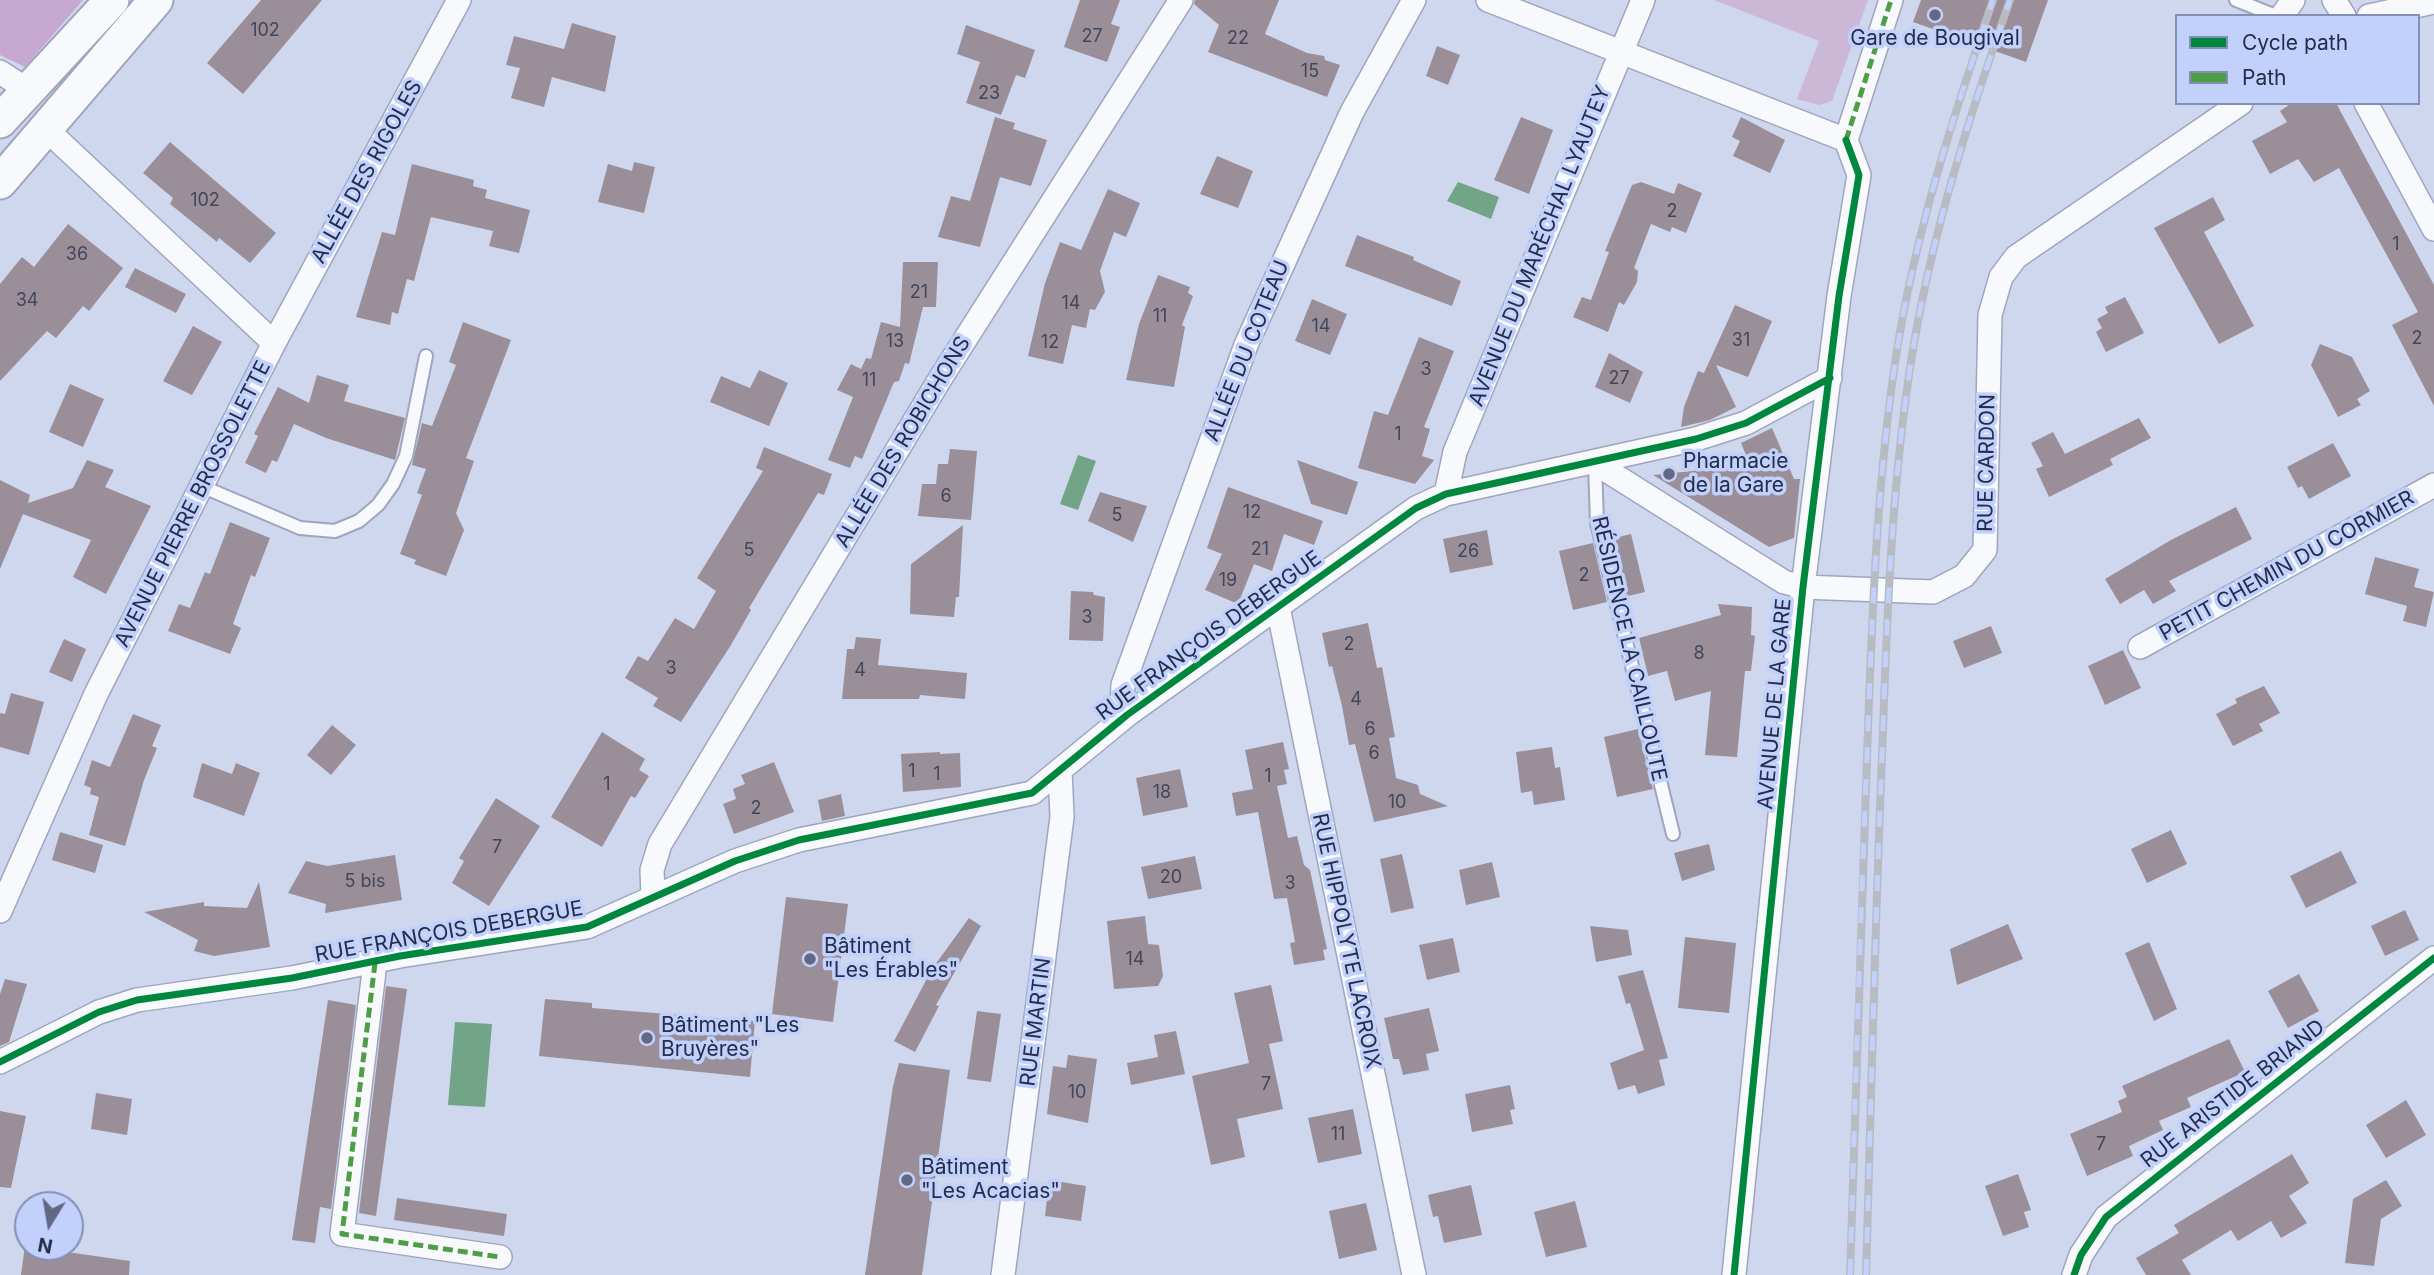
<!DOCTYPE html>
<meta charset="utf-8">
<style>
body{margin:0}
#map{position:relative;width:2434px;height:1275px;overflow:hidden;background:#cfd7ef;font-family:Inter,sans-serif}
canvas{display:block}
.legend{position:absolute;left:2175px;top:14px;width:245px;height:91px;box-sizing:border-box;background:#c2d0fc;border:2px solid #838fb4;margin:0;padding:9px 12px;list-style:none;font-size:21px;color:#242d49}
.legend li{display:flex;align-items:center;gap:14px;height:35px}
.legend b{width:35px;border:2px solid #838fb4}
.north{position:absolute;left:14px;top:1191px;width:70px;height:70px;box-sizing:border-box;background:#c2d0fc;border:2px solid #838fb4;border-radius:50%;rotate:191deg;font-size:19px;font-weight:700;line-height:28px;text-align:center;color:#242d49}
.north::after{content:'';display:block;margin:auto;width:24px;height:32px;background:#606883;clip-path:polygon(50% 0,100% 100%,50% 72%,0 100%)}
</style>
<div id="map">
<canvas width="2434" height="1275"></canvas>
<ul class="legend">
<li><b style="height:9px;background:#00873e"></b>Cycle path</li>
<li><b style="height:9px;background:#4e9d47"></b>Path</li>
</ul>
<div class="north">N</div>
</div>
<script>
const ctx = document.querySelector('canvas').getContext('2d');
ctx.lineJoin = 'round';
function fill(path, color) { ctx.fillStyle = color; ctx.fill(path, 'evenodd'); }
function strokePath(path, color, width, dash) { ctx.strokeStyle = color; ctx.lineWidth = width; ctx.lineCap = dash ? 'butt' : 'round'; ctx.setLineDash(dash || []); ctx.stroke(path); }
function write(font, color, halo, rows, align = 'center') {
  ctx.font = font + ' Inter,sans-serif'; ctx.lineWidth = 7; ctx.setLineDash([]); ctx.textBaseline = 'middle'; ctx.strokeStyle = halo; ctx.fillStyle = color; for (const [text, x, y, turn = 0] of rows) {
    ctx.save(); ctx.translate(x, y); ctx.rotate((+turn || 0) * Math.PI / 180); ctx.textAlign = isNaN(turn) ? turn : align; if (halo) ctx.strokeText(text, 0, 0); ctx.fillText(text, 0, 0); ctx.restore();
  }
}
const green = new Path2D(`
 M1714,0H1868L1832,101L1819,105L1797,99L1819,41Z`);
const forest = new Path2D(`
 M0,0H83L25,67L0,55Z`);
const water = new Path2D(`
 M1458,182L1499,197L1491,219L1447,201Z
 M1078,455L1096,461L1078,510L1060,504Z
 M455,1022L492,1024L485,1107L448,1105Z`);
const building = new Path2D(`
 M261,0H322L243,94L207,63Z
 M1080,0H1120L1111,24L1120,27L1107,62L1064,47Z
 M1195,0H1279L1265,34L1307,53L1324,56L1325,60L1340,65L1327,97L1208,52L1219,25L1194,4Z
 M1921,0H2048L2026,62L1913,22Z
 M572,23L616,36L605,92L552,77L544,107L511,98L520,68L506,65L514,36L564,49Z
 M966,25L1035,50L1025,78L1016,75L1001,115L966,103L980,62L957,54Z
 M1437,46L1460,55L1448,85L1426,76Z
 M2292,103H2336L2434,285V406L2392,325L2418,312L2339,168L2314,182L2298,159L2270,174L2252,141L2287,122L2280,111Z
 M995,117L1015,123L1013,129L1047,140L1031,186L1000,177L980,247L938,237L951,196L970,201Z
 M1521,117L1553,130L1529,194L1494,180Z
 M1741,117L1785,140L1770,173L1733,156L1740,141L1732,137Z
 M170,142L276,233L250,263L219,238L217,242L170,204L173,198L143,173Z
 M1217,156L1253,171L1238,208L1200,194Z
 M634,162L655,167L644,213L598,202L608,164L632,171Z
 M412,164L474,180L473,186L487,190L485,198L530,210L519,253L489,246L493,231L431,217L414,281L407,279L398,314L392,312L390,325L356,317L382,232L395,235Z
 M1641,182L1674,194L1678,183L1702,193L1686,233L1672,227L1670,232L1651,224L1634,268L1638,271L1637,282L1624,305L1619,302L1608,332L1573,317L1582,297L1591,300L1609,252L1605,251L1632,185Z
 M1108,189L1140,203L1126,237L1114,232L1100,271L1105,292L1095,310L1090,309L1086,328L1072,325L1063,364L1028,356L1045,283L1060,242L1081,250Z
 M2213,197L2225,220L2204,232L2254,326L2219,344L2154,228Z
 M68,224L123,268L89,311L83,306L56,338L47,331L0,381V284L22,257L34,267Z
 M1357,235L1414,257L1413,260L1461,281L1452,306L1345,266Z
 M903,262H938L936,307H923L909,364L905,363L899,381L894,382L862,459L855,456L850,468L828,460L853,397L837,390L851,364L861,369L866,358L871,359L881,322L900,327Z
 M135,268L186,294L176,313L125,287Z
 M1158,275L1190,287L1188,293L1193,296L1182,325L1185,327L1174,387L1126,380L1139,324Z
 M2125,297L2144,333L2106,352L2096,332L2102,328L2097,319L2108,313L2105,307Z
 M1312,299L1347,314L1330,355L1295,341Z
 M1735,305L1772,321L1748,377L1716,365L1736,407L1710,420L1681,427L1684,407L1698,371L1704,373Z
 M463,322L511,340L466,458L474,461L456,513L464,530L446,576L414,564L416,560L400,554L422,495L417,493L426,469L412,465L422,423L432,426L456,365L449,362Z
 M193,326L222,342L192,395L163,381Z
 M1419,337L1454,351L1424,427L1430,429L1422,456L1434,460L1415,484L1358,468L1374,411L1388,415Z
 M2320,344L2352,357L2370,391L2357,399L2361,405L2338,417L2311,365Z
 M1609,353L1643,372L1630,403L1595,387Z
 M759,370L788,383L769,426L710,402L721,376L750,388Z
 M317,375L349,385L344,401L405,418L395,460L326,438L294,424L277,462L272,460L266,473L245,463L258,436L254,434L278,387L309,403Z
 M70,384L104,399L83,447L49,432Z
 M2139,418L2151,438L2110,459L2113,465L2049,497L2036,469L2043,466L2031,443L2053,432L2065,454Z
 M1772,428L1794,479H1800L1794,538L1769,547L1653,475L1750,465L1741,443Z
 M2333,443L2351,476L2309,499L2302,486L2298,488L2287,467Z
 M764,447L832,474L824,495L818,493L749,608L751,610L731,645L681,722L653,706L658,698L625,678L638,656L648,661L675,618L694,629L716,591L697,578L763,471L756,468Z
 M950,449L977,451L971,520L918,516L922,484H936L938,464H948Z
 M87,460L114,470L105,487L151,506L106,594L73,577L91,540L23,514L0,569V480L30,495L28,503L73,488Z
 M1297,460L1358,482L1347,515L1311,504Z
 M1228,487L1323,521L1314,545L1284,534L1272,571L1254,564L1238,604L1205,590L1222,554L1207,548Z
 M1100,492L1147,506L1133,542L1088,521Z
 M2236,507L2252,539L2169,581L2176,591L2153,604L2144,590L2120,604L2105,579L2171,540Z
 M230,522L270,538L255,577L251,575L233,624L241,628L230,654L168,631L179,604L190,608L205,572L210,574Z
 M963,525L959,597H956L954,617L910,614L911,564Z
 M1487,530L1493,565L1450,573L1443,539Z
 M1631,534L1645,592L1624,597L1610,539Z
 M1593,543L1607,602L1573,610L1559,551Z
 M2375,557L2419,569L2414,587L2434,592L2426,627L2403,621L2407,606L2365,594Z
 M1071,591L1093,592L1094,595L1105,597L1103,641L1069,640Z
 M1718,604L1752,607L1751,635L1755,636L1751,671H1745L1737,757L1705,755L1711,691L1675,701L1667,671L1648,676L1639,638L1721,615Z
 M1368,623L1377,668L1382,667L1395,737L1389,738L1396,778L1418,785L1420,794L1448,806L1374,822L1355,744L1349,745L1342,706L1332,666L1329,667L1322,633Z
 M1991,626L2002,653L1964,668L1953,641Z
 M856,637L881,639L878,665L967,673L965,699L920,695L919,699H842L847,649H854Z
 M64,639L86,649L72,682L49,672Z
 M2123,650L2141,688L2105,705L2088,666Z
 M2264,686L2280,713L2259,724L2263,731L2233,746L2216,714L2237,703L2235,699Z
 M11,693L44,702L29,755L0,747V713L5,714Z
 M133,714L161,725L152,746L157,748L144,780L125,846L89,835L99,797L90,794L91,788L84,785L92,760L110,767Z
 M332,725L356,745L331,775L307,755Z
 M1638,729L1653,789L1617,797L1604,737Z
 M602,732L645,759L639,770L649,776L635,798L631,796L602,847L551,817Z
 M1283,742L1289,769L1284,770L1287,784L1277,786L1288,838L1297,836L1304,865L1310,870L1327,949L1323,950L1325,960L1294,965L1290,943L1295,942L1287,898L1274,899L1258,812L1236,816L1232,793L1253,789L1245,750Z
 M1552,747L1555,768L1560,767L1565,800L1534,805L1532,791L1521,793L1516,752Z
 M940,752V754L960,753L961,787L903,792L901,754Z
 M774,762L794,812L734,834L723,804L736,799L733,789L745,784L741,775Z
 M202,763L232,774L236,763L260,773L244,816L193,797Z
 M1180,769L1188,807L1143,816L1136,778Z
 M841,794L845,816L822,821L818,800Z
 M496,798L540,826L489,906L452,883L464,861L459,858Z
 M2171,830L2187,864L2147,883L2131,849Z
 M60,832L103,845L95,873L52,860Z
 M1709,844L1715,870L1682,881L1674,853Z
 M2341,851L2357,883L2306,908L2290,876Z
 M1402,854L1414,908L1391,913L1380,859Z
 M395,855L402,900L325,913L326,904L288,893L306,861L327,866Z
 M1195,856L1202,889L1148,899L1141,867Z
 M1492,862L1500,897L1466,905L1459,870Z
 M259,882L270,947L214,956L194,951L198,940L144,912L204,902V906L247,908Z
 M786,897L848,904L833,1022L772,1014Z
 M2405,910L2419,940L2385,956L2371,926Z
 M1145,916L1148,944L1159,945L1163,976L1158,986L1114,989L1107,921Z
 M969,918L981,926L936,1005L939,1006L915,1052L894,1041L932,969Z
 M2008,924L2023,959L1957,985L1950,949Z
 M1590,926L1628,930L1632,955L1596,962Z
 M1685,937L1736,943L1729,1013L1678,1008Z
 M1453,938L1460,972L1427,980L1419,945Z
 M2149,942L2177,1009L2154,1021L2125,953Z
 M1643,970L1668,1058L1659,1060L1665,1085L1638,1094L1635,1085L1618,1090L1610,1063L1644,1050L1630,1003L1626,1004L1618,976Z
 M2299,974L2319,1011L2288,1028L2268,991Z
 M5,979L27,984L9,1042L0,1046V994Z
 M1271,985L1283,1041L1269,1044L1283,1109L1237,1119L1245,1157L1211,1165L1192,1076L1249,1063L1234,993Z
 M386,986L407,989L376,1216L359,1213Z
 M545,999L592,1003V1008L755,1021L750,1077L539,1056Z
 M328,1000L356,1005L331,1209L320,1207L315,1243L292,1240Z
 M1429,1008L1439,1051L1426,1054L1429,1070L1403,1075L1399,1059H1393L1384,1018Z
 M977,1011L1001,1014L991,1082L967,1079Z
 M1176,1031L1185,1074L1131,1085L1127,1063L1158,1057L1154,1035Z
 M2229,1039L2245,1072L2187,1098L2191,1107L2159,1121L2163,1130L2129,1146L2133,1156L2087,1176L2070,1134L2122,1112L2118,1101L2127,1097L2122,1086Z
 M1068,1055L1097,1059L1088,1123L1047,1114L1053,1066L1066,1068Z
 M899,1063L950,1070L922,1275H865L893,1086Z
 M1510,1085L1515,1109L1510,1110L1513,1124L1472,1132L1465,1094Z
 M96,1093L132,1099L127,1135L91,1129Z
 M2406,1100L2426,1135L2386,1158L2366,1125Z
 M1353,1109L1362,1154L1318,1163L1308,1118Z
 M0,1111L26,1116L11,1188L0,1187Z
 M2292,1154L2309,1183L2289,1196L2307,1223L2281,1238L2271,1221L2238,1241L2231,1230L2182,1260L2191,1275H2146L2136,1258L2179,1233L2174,1225Z
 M2018,1174L2031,1210L2024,1212L2029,1227L2003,1236L1985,1186Z
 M1049,1180L1086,1186L1081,1221L1045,1216Z
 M2386,1180L2402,1206L2381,1219L2374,1266L2345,1263L2353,1199Z
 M1471,1185L1482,1235L1444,1243L1438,1216L1433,1217L1428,1195Z
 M397,1198L507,1214L504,1236L394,1220Z
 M1575,1201L1587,1247L1546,1257L1534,1212Z
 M1366,1203L1377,1250L1339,1259L1329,1211Z
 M25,1246L130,1261L129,1275H21Z`);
const lane = new Path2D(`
 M2236,0L2276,16
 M1595,463L1597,523L1673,834
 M201,486L300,528L335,531L359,521L378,505L393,484L406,456L426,356`);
const street = new Path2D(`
 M1488,0L1846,140
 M2334,0L2344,16
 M2282,16L2293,0
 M2369,16L2434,2
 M0,72L29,91
 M2366,103L2434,229
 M1846,140L1891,0
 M274,343L459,0
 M1595,463L1784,582L1803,587L1933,592L1964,576L1985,550L1990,315L2001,277L2016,257L2241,103
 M1446,494L1455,452L1643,0
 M1278,607L1414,1275
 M2140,647L2434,485
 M1127,715L1122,703L1123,685L1246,345L1352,112L1414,0
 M653,896L652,870L660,844L940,379L1181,0
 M0,911L96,694L274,343L46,129
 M375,963L342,1234L500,1257
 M0,1062L99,1012L137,1000L292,978L400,956L587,927L735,861L799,840L1032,793L1127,715L1416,508L1446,494L1696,439L1746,423L1830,378
 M1003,1275L1062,817L1060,770
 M1734,1275L1803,587L1839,296L1859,175L1846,140
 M2074,1275L2081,1255L2106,1217L2434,958`);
const secondary = new Path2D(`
 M0,121L112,0
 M0,182L156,0`);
const rail = new Path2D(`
 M1850,1275C1855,1102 1860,929 1867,757C1872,621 1876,485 1897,350C1916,230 1954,114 1993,0
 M1866,1275C1871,1102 1875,929 1882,756C1887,620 1891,484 1913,349C1933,230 1970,114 2010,0`);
const quiet = new Path2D(`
 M1846,140L1891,0
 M375,963L342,1234L500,1257`);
const cycleway = new Path2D(`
 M0,1062L99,1012L137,1000L292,978L400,956L587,927L735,861L799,840L1032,793L1127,715L1416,508L1446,494L1696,439L1746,423L1830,378
 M1734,1275L1803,587L1839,296L1859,175L1846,140
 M2074,1275L2081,1255L2106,1217L2434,958`);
const markers = [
 [1935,15,7,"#606883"],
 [1669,474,7,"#606883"],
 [810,959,7,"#606883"],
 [647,1038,7,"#606883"],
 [907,1180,7,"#606883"]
];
const numberNames = [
 ["102",265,31],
 ["27",1092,37],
 ["22",1238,39],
 ["15",1310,72],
 ["23",989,94],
 ["102",205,201],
 ["2",1672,212],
 ["1",2396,245],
 ["36",77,255],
 ["21",919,293],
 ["34",27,301],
 ["14",1071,304],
 ["11",1160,317],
 ["14",1321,327],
 ["2",2417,339],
 ["31",1741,341],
 ["13",895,342],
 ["12",1050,343],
 ["3",1426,370],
 ["27",1619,379],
 ["11",869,381],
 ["1",1398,435],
 ["6",946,497],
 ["12",1252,513],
 ["5",1117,516],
 ["21",1260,550],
 ["5",749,551],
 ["26",1468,552],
 ["2",1584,576],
 ["19",1228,581],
 ["3",1087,618],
 ["2",1349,645],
 ["8",1699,654],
 ["3",671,669],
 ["4",860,671],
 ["4",1356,700],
 ["6",1370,730],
 ["6",1374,754],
 ["1",912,772],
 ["1",937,775],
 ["1",1268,777],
 ["1",607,785],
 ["18",1162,793],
 ["10",1397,803],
 ["2",756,809],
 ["7",497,848],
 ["20",1171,878],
 ["5 bis",365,882],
 ["3",1290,884],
 ["14",1135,960],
 ["7",1266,1085],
 ["10",1077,1093],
 ["11",1338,1135],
 ["7",2101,1145]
];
const poiNames = [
 ["Gare de Bougival",1935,39,"center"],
 ["Pharmacie",1683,462],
 ["de la Gare",1683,486],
 ["Bâtiment",824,947],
 ["\"Les Érables\"",824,971],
 ["Bâtiment \"Les",661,1026],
 ["Bruyères\"",661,1050],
 ["Bâtiment",921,1168],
 ["\"Les Acacias\"",921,1192]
];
const streetNames = [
 ["ALLÉE DES RIGOLES",367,172,-61],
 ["AVENUE DU MARÉCHAL LYAUTEY",1540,246,-68],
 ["ALLÉE DU COTEAU",1247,351,-68],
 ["ALLÉE DES ROBICHONS",903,442,-59],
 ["RUE CARDON",1987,463,-89],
 ["AVENUE PIERRE BROSSOLETTE",193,504,-63],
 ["PETIT CHEMIN DU CORMIER",2287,566,-29],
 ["RUE FRANÇOIS DEBERGUE",1209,636,-36],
 ["RÉSIDENCE LA CAILLOUTE",1629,649,77],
 ["AVENUE DE LA GARE",1775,704,-85],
 ["RUE FRANÇOIS DEBERGUE",449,932,-10],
 ["RUE HIPPOLYTE LACROIX",1346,941,78],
 ["RUE MARTIN",1036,1022,-83],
 ["RUE ARISTIDE BRIAND",2233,1094,-38]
];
fill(green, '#cbb8d6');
fill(forest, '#c6a8d0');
fill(water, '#72a488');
fill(building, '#9a8f98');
strokePath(lane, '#9ea5bc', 16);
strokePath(street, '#9ea5bc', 26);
strokePath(secondary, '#9ea5bc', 37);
strokePath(lane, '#f8f9fd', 12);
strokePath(street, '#f8f9fd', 23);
strokePath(secondary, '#f8f9fd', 33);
strokePath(rail, '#b8bbc2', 8);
strokePath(rail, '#c2d0fc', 5, [16]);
strokePath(quiet, '#4e9d47', 5, [10, 5]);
strokePath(cycleway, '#00873e', 7);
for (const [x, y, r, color] of markers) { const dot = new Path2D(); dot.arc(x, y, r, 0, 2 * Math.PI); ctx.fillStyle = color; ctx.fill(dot); strokePath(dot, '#c2d0fc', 2.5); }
write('18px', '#42465d', null, numberNames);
write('21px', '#242d49', '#c2d0fc', poiNames, 'left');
write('21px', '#242d49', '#c2d0fc', streetNames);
</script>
